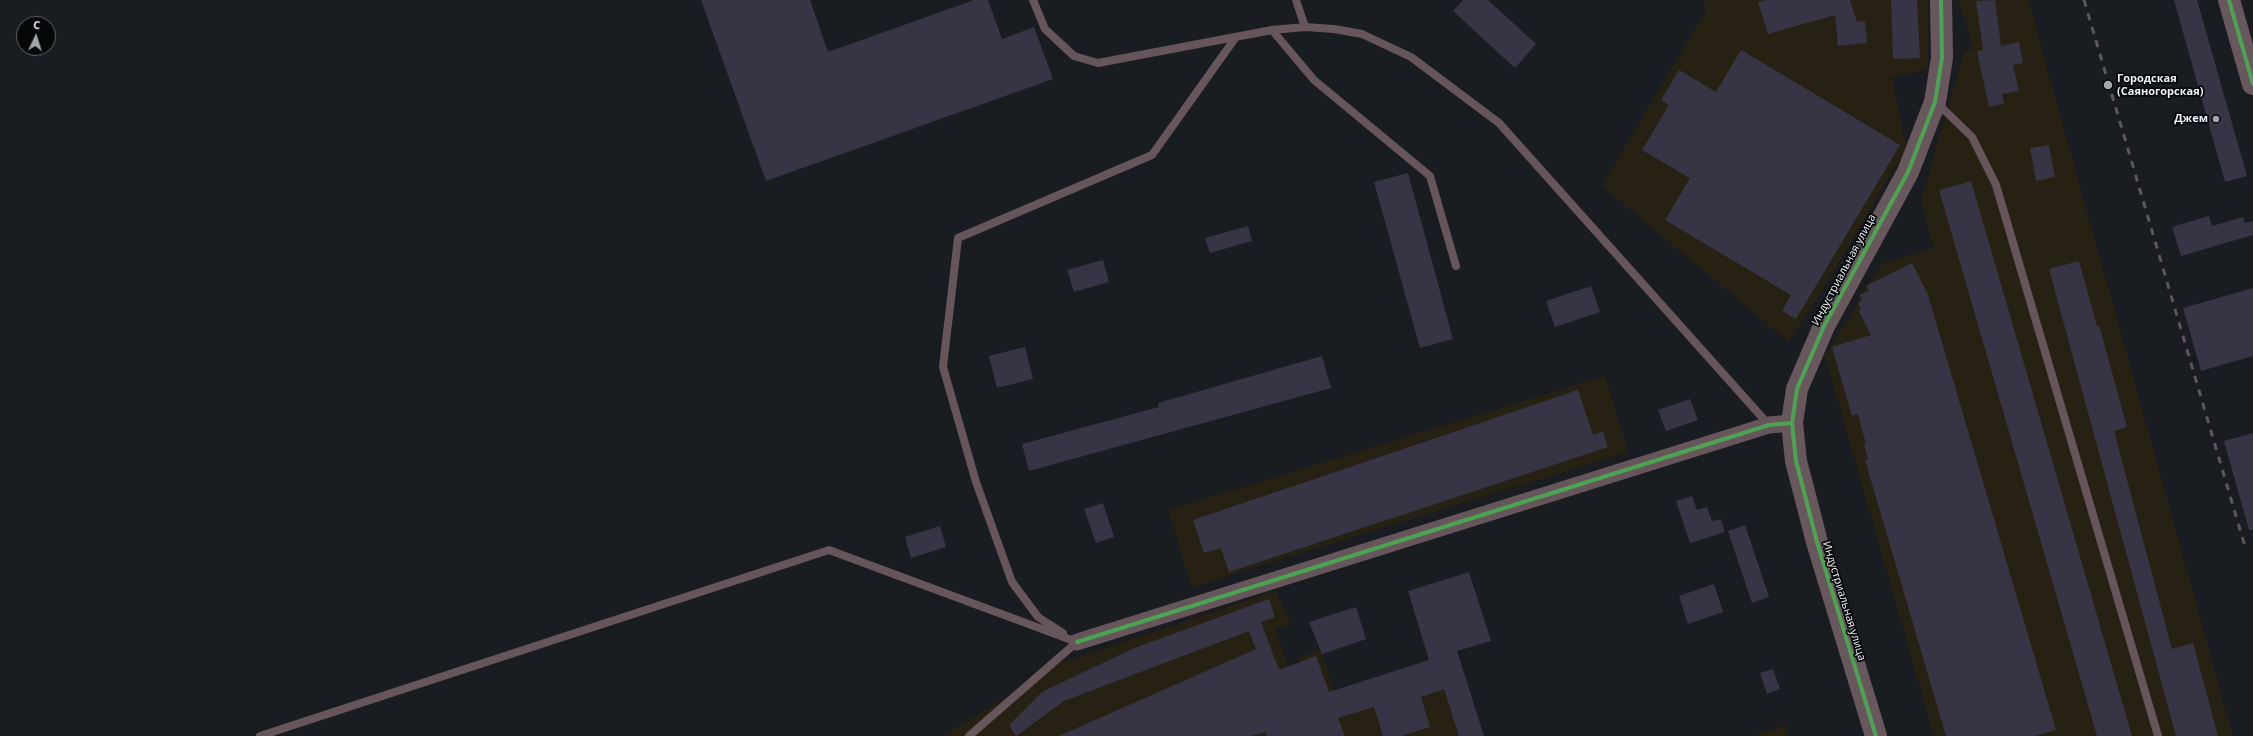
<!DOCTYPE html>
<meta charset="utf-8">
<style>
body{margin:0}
#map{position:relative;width:2253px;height:736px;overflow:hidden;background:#191c20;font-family:"Open Sans",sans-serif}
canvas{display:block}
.north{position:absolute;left:16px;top:16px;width:40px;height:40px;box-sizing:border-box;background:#050709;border:1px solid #626568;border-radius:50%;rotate:4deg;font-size:11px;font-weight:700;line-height:16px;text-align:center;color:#eef2f7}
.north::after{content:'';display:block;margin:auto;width:14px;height:18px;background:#a3a7ac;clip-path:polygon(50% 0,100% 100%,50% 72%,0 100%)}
</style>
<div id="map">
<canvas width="2253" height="736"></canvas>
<div class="north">С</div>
</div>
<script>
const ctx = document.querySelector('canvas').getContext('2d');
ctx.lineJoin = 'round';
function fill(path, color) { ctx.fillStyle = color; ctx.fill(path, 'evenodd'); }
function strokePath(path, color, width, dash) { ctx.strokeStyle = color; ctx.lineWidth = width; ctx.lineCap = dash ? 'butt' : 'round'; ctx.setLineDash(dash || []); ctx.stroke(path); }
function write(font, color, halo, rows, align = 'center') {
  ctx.font = font + ' "Open Sans",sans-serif'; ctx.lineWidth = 3.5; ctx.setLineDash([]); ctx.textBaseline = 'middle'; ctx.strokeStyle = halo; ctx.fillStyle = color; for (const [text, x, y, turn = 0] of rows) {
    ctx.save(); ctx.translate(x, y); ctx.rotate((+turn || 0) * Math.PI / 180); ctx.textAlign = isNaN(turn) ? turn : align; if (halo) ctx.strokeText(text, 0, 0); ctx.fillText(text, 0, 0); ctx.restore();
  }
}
const industrial = new Path2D(`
 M1703,0H1927L1928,2V69L1892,78L1906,148L1828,281L1789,342L1602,186L1706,11Z
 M1959,0H2028L2233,736H1934L1825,356L1858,303L1860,295L1883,263L1934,248L1921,201L1964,52L1973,49Z
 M1605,376L1628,452L1192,587L1168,510Z
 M1276,591L1291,624L1275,629L1310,728L1297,736H944L1058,664Z
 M1321,650L1334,691L1457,651L1484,736H1315L1322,734L1297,658Z
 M1786,725L1789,736H1753Z`);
const building = new Path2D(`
 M701,0H810L828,52L974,0H988L1002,39L1034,27L1053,79L766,181Z
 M1463,0H1488L1536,44L1515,68L1453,11Z
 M1766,0H1850L1857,22L1865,21L1867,43L1838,46L1835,15L1768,34L1758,2Z
 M1891,0H1917L1920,58L1893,59Z
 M1995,0L2001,46L2019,42L2023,63L2013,65L2019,91L2002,94L2004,104L1989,107L1977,51L1983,50L1976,1Z
 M2174,0H2197L2247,176L2225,182Z
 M1741,50L1900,145L1796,319L1782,311L1791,295L1665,220L1690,178L1642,150L1669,105L1661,100L1679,70L1716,92Z
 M2049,145L2055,177L2036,181L2030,148Z
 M1408,173L1453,339L1420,348L1374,182Z
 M1971,181L2054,467L2132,736H2097L2016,456L1939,190Z
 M2209,216L2212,226L2243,217L2245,223L2253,221V235L2181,256L2172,227Z
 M1248,226L1252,241L1210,253L1205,238Z
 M1103,260L1109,282L1074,292L1067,270Z
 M2079,261L2097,326L2099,325L2127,427L2114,431L2172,649L2193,643L2218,736H2176L2049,269Z
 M1912,263L1928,295L2056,730L2035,736H1946L1865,460L1868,459L1864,445L1866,444L1858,414L1852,416L1832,347L1871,335L1859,311L1861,310L1858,303L1862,300L1860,295L1869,291L1866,286Z
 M1591,286L1600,312L1555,327L1546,301Z
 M2253,288V356L2201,371L2183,308Z
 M1025,347L1033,379L997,388L989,356Z
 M1322,356L1331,388L1029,471L1022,444L1159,407L1158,403Z
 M1578,390L1593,435L1603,431L1608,447L1229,572L1221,548L1204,553L1193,520Z
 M1690,399L1698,420L1666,431L1658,410Z
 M2253,433V530H2249L2224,441Z
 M1692,496L1697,510L1707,507L1712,521L1721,519L1725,532L1690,543L1676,501Z
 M1103,503L1114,537L1096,543L1084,509Z
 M1745,525L1769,597L1752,603L1728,531Z
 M940,526L946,547L911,558L905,537Z
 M1469,572L1491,641L1457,651L1484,736H1459L1444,689L1421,697L1430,727L1402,736H1383L1374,707L1338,718L1345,736H1266V732L1251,736H1059L1256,649L1249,631L1064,701L1016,736L1009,725L1042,692L1132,649L1269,599L1275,617L1261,622L1279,670L1316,656L1329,692L1429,660L1408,591Z
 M1714,584L1723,612L1688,624L1679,596Z
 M1356,607L1366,639L1322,654L1309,622Z
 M1773,669L1780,689L1767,694L1760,673Z`);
const lane = new Path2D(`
 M1033,0L1045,29L1074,56L1098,63L1272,30L1305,27L1334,29L1362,34L1411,57L1499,123L1769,425
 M1296,0L1305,27
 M1272,30L1314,80L1430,176L1456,266
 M1936,102L1972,137L1996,185L2158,736
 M1063,633L1038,617L1012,582L976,482L943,367L958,238L1152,155L1236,37
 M260,736L829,550L1077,642
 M969,736L1077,642`);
const street = new Path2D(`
 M1077,642L1769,425L1792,423`);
const secondary = new Path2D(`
 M2229,0L2253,84
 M1876,736L1817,542L1796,461L1792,423L1797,389L1824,326L1908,172L1935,102L1942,58L1941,0`);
const rail = new Path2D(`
 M2084,0L2246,550`);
const cycleway = new Path2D(`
 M2229,0L2253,84
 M1077,642L1769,425L1792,423
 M1876,736L1817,542L1796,461L1792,423L1797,389L1824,326L1908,172L1935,102L1942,58L1941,0`);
const markers = [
 [2108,85,5,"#a3a7ac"],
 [2216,119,4,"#a3a7ac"]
];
const poiNames = [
 ["Городская",2117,79],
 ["(Саяногорская)",2117,92],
 ["Джем",2208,119,"right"]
];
const streetNames = [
 ["Индустриальная улица",1844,270,-62],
 ["Индустриальная улица",1844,601,73]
];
fill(industrial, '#272113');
fill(building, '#373545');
strokePath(lane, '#66555a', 8);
strokePath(street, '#66555a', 17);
strokePath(secondary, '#68575d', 22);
strokePath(rail, '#5e565b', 3, [7, 7]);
strokePath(cycleway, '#4ca352', 4);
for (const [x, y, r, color] of markers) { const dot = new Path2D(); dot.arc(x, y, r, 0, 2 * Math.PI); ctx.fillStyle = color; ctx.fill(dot); strokePath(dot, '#050709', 1.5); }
write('bold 11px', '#eef2f7', '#050709', poiNames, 'left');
write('11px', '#eef2f7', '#050709', streetNames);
</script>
